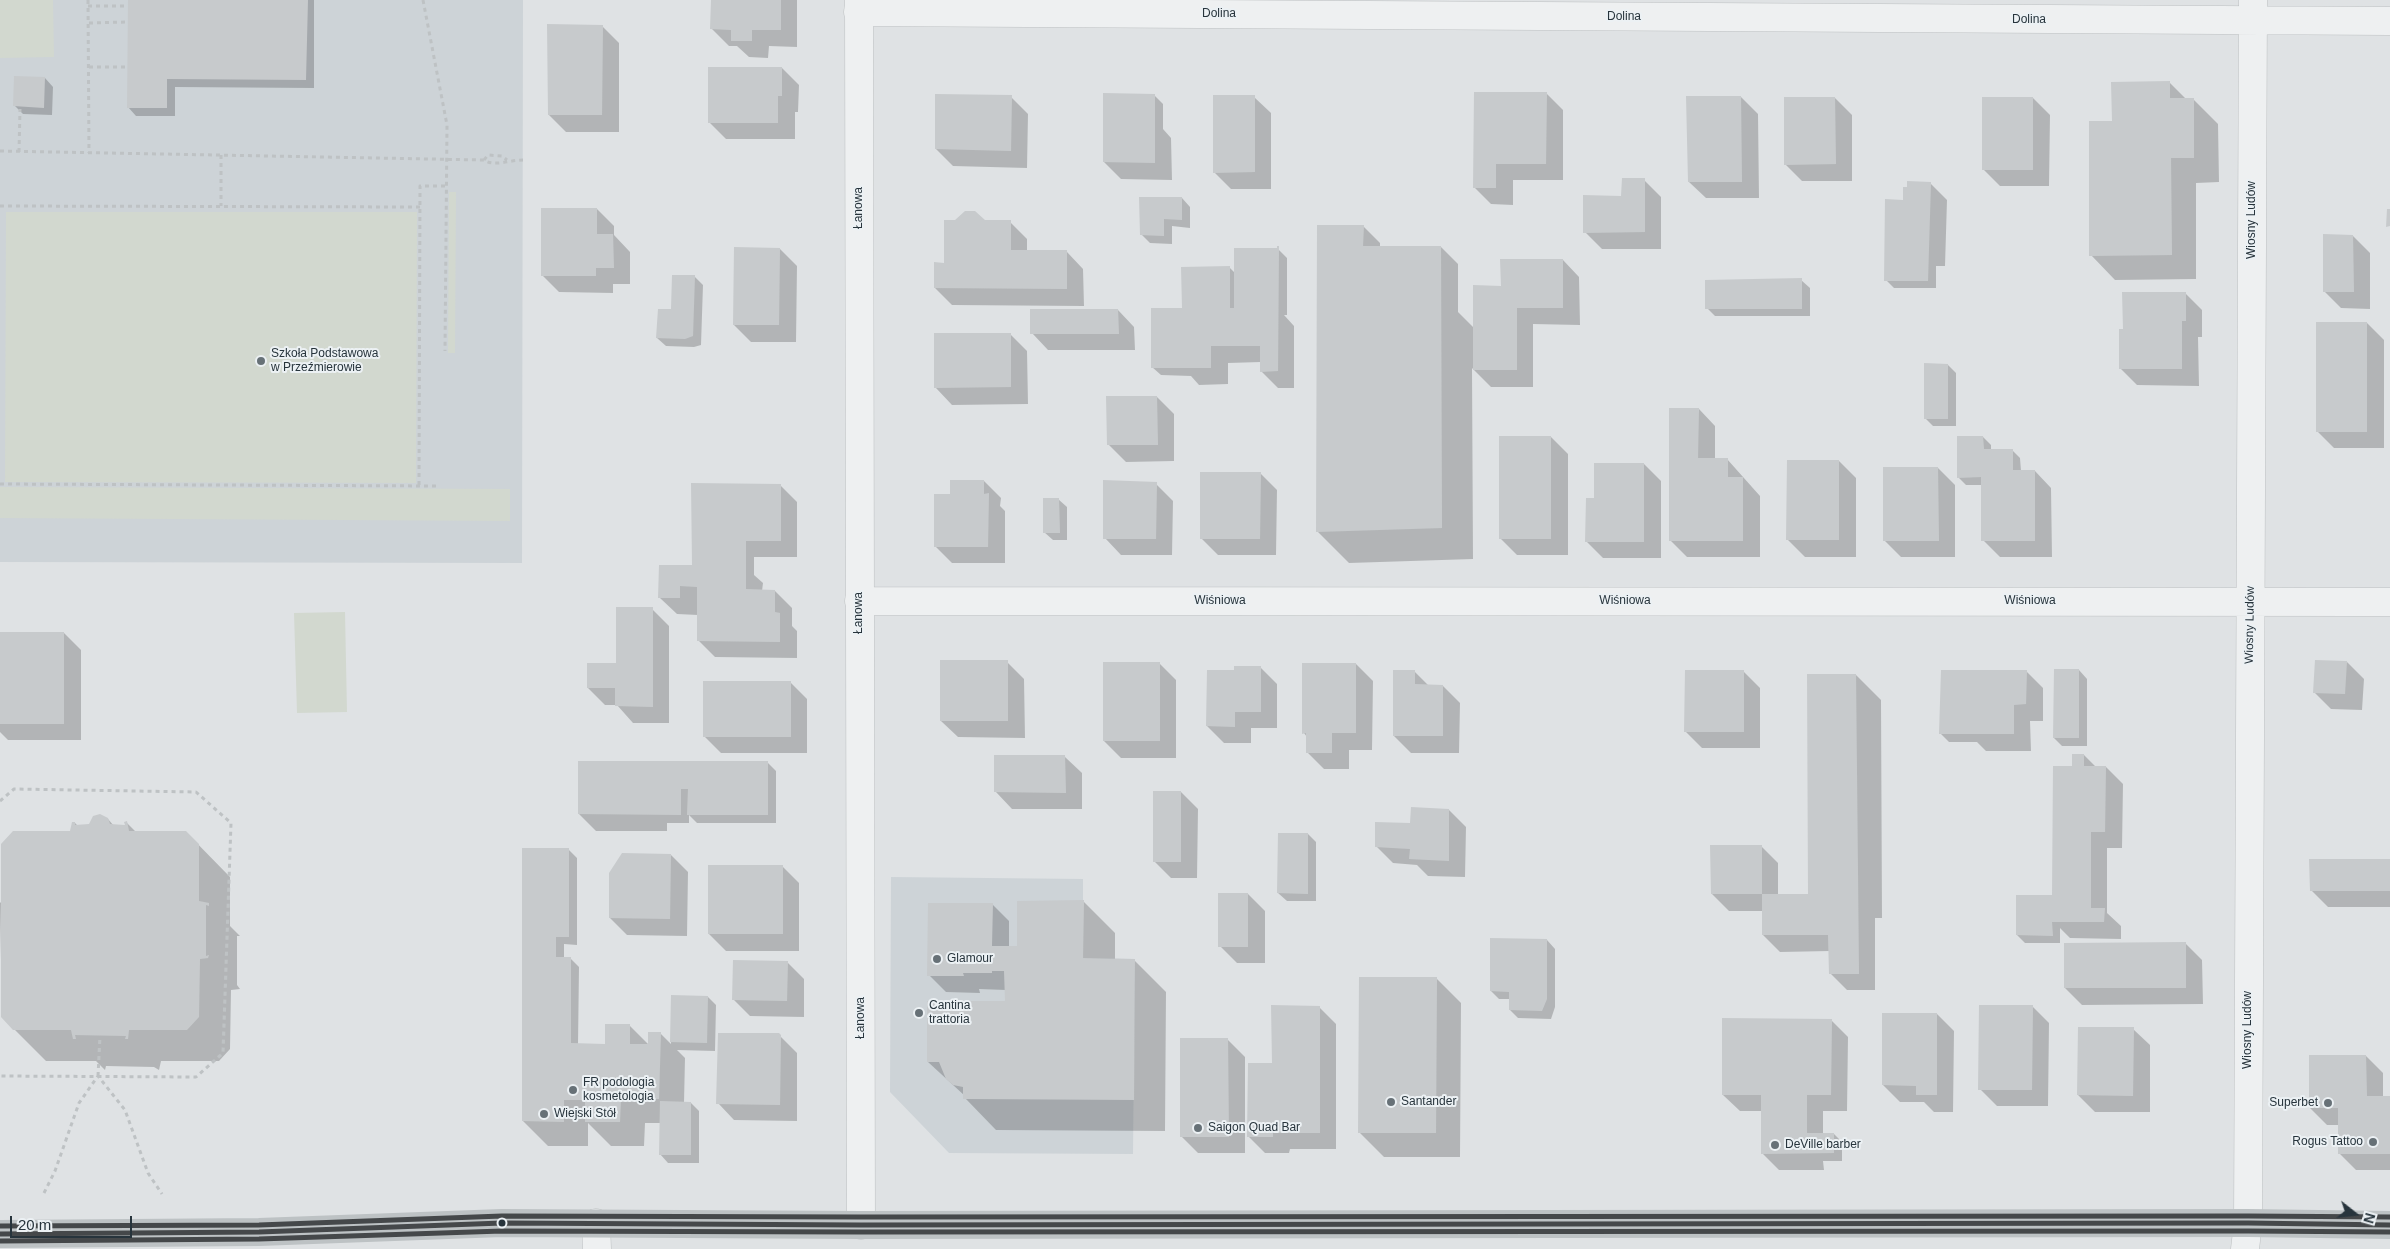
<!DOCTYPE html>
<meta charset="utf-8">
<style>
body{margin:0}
#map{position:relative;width:2390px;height:1249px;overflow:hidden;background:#dfe2e4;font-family:Helvetica,sans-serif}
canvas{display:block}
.north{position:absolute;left:2330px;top:1189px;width:50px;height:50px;-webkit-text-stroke:4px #ecf1f4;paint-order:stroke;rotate:106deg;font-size:14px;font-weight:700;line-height:20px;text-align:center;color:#27343c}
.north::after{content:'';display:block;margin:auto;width:18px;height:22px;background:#27343c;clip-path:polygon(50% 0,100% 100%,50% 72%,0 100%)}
.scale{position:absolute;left:10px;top:1216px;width:122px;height:22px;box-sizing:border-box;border:2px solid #27343c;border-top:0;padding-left:6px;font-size:15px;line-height:18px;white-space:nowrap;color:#27343c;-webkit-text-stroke:4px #ecf1f4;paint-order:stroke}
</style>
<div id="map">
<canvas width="2390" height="1249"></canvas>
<div class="north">N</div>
<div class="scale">20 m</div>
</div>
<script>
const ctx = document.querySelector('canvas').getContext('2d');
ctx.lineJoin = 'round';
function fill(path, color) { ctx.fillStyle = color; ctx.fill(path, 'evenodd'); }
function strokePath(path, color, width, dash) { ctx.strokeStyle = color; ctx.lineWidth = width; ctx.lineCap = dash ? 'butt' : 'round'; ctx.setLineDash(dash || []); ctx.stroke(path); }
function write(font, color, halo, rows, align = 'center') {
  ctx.font = font + ' Helvetica,sans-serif'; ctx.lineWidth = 4; ctx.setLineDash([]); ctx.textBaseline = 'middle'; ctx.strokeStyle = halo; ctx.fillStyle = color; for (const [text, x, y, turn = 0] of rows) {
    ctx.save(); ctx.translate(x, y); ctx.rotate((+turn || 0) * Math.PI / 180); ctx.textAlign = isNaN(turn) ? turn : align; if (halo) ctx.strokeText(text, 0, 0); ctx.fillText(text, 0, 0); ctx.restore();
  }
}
const built = new Path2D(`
 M0,0H523L522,563L0,562Z
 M891,877L1083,879V958L1135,959L1133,1154L949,1153L890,1092Z`);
const green = new Path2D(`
 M0,0H53L54,57L0,58Z
 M449,192H456L455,353H448Z
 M6,212H417L416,483L5,482Z
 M0,487L510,489V521L0,518Z
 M345,612L347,712L297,713L294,613Z`);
const shadow = new Path2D(`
 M129,0H314V88L175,87V116H136L128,107Z
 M712,0H797V47L769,46L768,58L749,57L737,46H729L712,29Z
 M602,26L619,43V132H566L549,115Z
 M782,68L799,85L798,112H795V139H726L709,122Z
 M45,78L53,87L52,115L23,114L15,106Z
 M2170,83L2186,99H2193L2218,124L2219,182L2196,183V279L2115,280L2091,255L2113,123Z
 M1546,93L1563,110V180H1513V205L1491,204L1474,187Z
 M1155,96L1163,104V129L1171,138L1172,180L1121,179L1104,162Z
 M1011,97L1028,114L1027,168L953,166L936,149Z
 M1254,97L1271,113V189H1231L1214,172Z
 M1741,97L1758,114L1759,198H1706L1689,182Z
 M1835,98L1852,115V181H1802L1785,164Z
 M2033,98L2050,115L2049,186H2000L1983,169Z
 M1644,180L1661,197V249H1602L1585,232Z
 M1930,183L1947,200L1945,266H1936V288H1894L1886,280L1905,201Z
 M1182,198L1190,207V228L1172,226V244L1150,243L1142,235Z
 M597,209L614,226V235L630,252V284H613V293L559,292L542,275Z
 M956,221L1010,222L1027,239V251L1067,252L1083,269L1084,306L952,305L935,288L945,264Z
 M1363,226L1380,243V247H1441L1458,264V312L1474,328L1502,287L1563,260L1579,277L1580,325L1533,324V387H1491L1472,368L1473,559L1349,563L1317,531Z
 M2353,236L2370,253V309L2341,308L2324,291Z
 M780,249L797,266L796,342H751L734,325Z
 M1278,249L1287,258V315H1284L1294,326V388H1278L1261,371V362L1228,363V384L1199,385L1191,376L1161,375L1152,367L1183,309L1229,267L1235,273Z
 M694,276L703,285L701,345L694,347L666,346L657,338Z
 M1801,280L1810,288V316H1715L1707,308Z
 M2185,293L2202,310V337H2198L2199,386L2137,385L2120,368L2124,330Z
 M1118,310L1134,327L1135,350H1048L1032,333Z
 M2367,323L2384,340V448H2334L2317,431Z
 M1010,334L1027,351L1028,404L952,405L936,388Z
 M1948,365L1956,373V426H1933L1925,418Z
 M1157,397L1174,414V461L1126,462L1109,445Z
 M1699,409L1715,426V459H1727L1760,496V557H1687L1670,540Z
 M1551,437L1568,454V555H1517L1500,538Z
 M1983,437L1991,445V450H2012L2020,458L2021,471H2035L2051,488L2052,557H2000L1983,540L1982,485H1966L1958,477Z
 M1839,461L1856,478V557H1805L1788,540Z
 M1644,464L1661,481V558H1603L1586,541L1595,499Z
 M1938,468L1955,485V557H1901L1884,540Z
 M1260,473L1277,490L1276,555H1218L1201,538Z
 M984,481L1001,498L1000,506L1005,511V563H952L935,546L952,495Z
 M1156,484L1173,501L1172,555H1121L1105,538Z
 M780,485L797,502V557H754V575L763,583L762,591H775L792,608V626L797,631V658L715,657L698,640V615L677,614L660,598Z
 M1058,499L1067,507V540H1053L1044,532Z
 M652,609L669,626V723H633L617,705H605L588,688L617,664Z
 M0,633H64L81,650V740H8L0,732Z
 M1007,662L1024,679L1025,738L958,737L941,721Z
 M2347,662L2364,679L2362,710L2331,709L2314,692Z
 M1159,663L1176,680V758H1121L1104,741Z
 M1356,664L1373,681L1372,750H1349V769H1324L1307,752V737L1304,733Z
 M1260,667L1277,684V728H1251V743H1224L1207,726L1235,672Z
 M2079,670L2087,679V746H2062L2054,738Z
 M1414,671L1429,686H1443L1460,703L1459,753H1411L1394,736Z
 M1743,671L1760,688V748H1702L1685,731Z
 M2026,671L2043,688V721H2030L2031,751H1986L1977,742H1949L1941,734Z
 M1856,675L1881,700L1882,918H1875V990H1847L1830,973V951L1780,952L1763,935V911H1729L1712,894L1761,846L1778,863V896L1811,895Z
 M790,682L807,699V753H721L704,736Z
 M2084,755L2096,767H2106L2123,784L2122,848H2107V913L2121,926V939L2070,938L2060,928V943H2025L2017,935L2054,898L2073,767Z
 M1065,757L1082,773V809H1012L996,792Z
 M768,763L776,771V823H697L689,815V823H667V831H596L579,814Z
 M1181,792L1198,809L1197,878H1171L1154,861Z
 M1449,810L1466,827L1465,877L1428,876L1417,865L1393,863L1376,846L1412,825Z
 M108,819L114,826H126L127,823L136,832H186L230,877V926L240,936H237V985L240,989L231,990L230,1049L219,1061H161L159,1070L154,1067L106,1066L105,1070L96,1061H46L2,1017L0,903L72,832L75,823L78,826L90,825Z
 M1308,834L1316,842V901H1287L1278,893Z
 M568,849L577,858V945L564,944V959H571L579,967L578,1045H606L630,1026L649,1045L660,1033L671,1044L672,996L708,997L716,1005L715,1051L677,1050L685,1058L684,1103H691L699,1111V1163H668L660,1154L661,1123H645L644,1146H611L588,1123V1146H548L523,1121Z
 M671,855L688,872L687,936L627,935L610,918Z
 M2390,860V907H2328L2311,890Z
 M782,866L799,883V951H726L709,934Z
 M1219,894H1248L1265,911V963H1237L1220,946Z
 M1083,901L1115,933V960H1134L1166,992L1165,1131L996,1130L965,1098V1096L928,1062L1006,1002V990L979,989L980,993L946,992L929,975L992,904L1009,921V947H1018Z
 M1547,940L1555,949V1007L1551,1019L1518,1018L1510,1010V999H1499L1491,991Z
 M2185,943L2202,960L2203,1004L2082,1005L2065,988Z
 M787,962L804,979V1017L750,1016L733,999Z
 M1436,978L1461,1003L1460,1157H1384L1359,1132Z
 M2032,1006L2049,1023L2048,1106H1997L1980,1089Z
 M1319,1007L1336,1024V1149H1290L1289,1153H1265L1248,1136L1273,1064Z
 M1937,1014L1954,1031L1953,1112H1934L1924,1102H1900L1883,1085Z
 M1831,1020L1848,1037L1847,1111H1823V1134H1834L1842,1142V1161H1823L1824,1170H1779L1762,1153V1111H1740L1723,1095Z
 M2133,1029L2150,1045V1112H2095L2078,1095Z
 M778,1034L797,1053V1121L734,1120L718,1103Z
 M1228,1040L1245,1057V1153H1198L1181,1136Z
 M2366,1056L2383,1073V1097H2390V1170H2356L2339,1153L2340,1125H2327L2310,1108Z`);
const building = new Path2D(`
 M128,0H308L306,80L167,79V108H127Z
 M711,0H781V30H752V41H731V30L710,29Z
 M547,24L603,25L602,115H548Z
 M708,67H782V96H778V123H708Z
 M14,76L45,77L44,108L13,106Z
 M2170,81V98H2194V158H2171L2172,255L2089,256V121H2112L2111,82Z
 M1474,92H1547L1546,164H1496V188H1473Z
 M1103,93L1155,94V163L1103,162Z
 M935,94L1012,95L1011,151L935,149Z
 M1213,95H1255V172L1213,173Z
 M1686,96H1741L1742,182H1688Z
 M1784,97H1835L1836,164L1784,165Z
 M1982,97H2033V170H1982Z
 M1622,178H1645V232L1583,233V195L1621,196Z
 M1907,181L1931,182L1928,281H1884L1885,199L1903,200V187H1907Z
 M1139,197H1182V220L1164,219V236L1140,235Z
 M541,208H597V234H613L614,268H596V276H541Z
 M2387,209H2390V226L2386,227Z
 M965,211H975L985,220H1011V250H1067V289L934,288V262L944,263V220H955Z
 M1317,225H1364L1363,246H1441L1442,528L1316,532Z
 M2323,234L2353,235L2354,292H2323Z
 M1277,246H1279L1278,371L1260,372V346H1211V368H1151V308H1182L1181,267L1230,266V308H1234V248H1277Z
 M734,247L780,248L779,325H733Z
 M1500,259H1563V308H1517V370H1473V285L1501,286Z
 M672,275H695L693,336L685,339L656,338L658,309H671Z
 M1802,278V309H1705V280Z
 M2122,292H2186V321H2182V369H2119V329H2123Z
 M1030,309H1118L1119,334H1030Z
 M2316,322H2367V432H2316Z
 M934,333H1011V387L934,388Z
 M1924,363L1948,364V419H1924Z
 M1106,396H1157L1158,445H1107Z
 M1669,408H1699L1698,458H1728V477H1743V541H1669Z
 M1499,436H1551V539H1499Z
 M1957,436H1983L1984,449H2013V470H2035V541H1981V477L1957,478Z
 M1787,460H1839V540H1786Z
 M1594,463H1644V542H1585L1586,498H1594Z
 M1883,467H1938L1939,541H1883Z
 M1200,472H1261L1260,539H1200Z
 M950,480H984V494L989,493L988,547H934V494H950Z
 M1103,480L1157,482L1156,539H1103Z
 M691,483L781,484V541H746V589L775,590V612L780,613V642L697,641V587L680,586V598H658L659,565H692Z
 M1043,498H1059L1060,533H1043Z
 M616,607H653V707L615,706V688H587V663H616Z
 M0,632H64V724H0Z
 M940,660H1008V721H940Z
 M2315,660L2347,661L2345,694L2313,693Z
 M1103,662H1160V741H1103Z
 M1302,663H1356V733H1332V753H1306V733L1302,734Z
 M1234,666H1261V712H1235V727L1206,726L1207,670H1234Z
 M2054,669H2079V738H2053Z
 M1393,670H1415V684L1443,685V736H1393Z
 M1685,670H1744V732H1684Z
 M1941,670H2027L2026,704L2014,705V734H1939Z
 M1807,674H1856L1859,974H1829L1828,935H1762V894H1808Z
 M703,681H791V737H703Z
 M2072,754H2084V766H2106L2105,832H2091V908H2105L2104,922H2052L2053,936L2016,935V895H2052L2053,766H2072Z
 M994,755H1065L1066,793L994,792Z
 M578,761H768V815H687L688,789H681V815L578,814Z
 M1153,791H1181V862H1153Z
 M1411,807L1449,809V861L1409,859L1410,849L1375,847V822L1410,823Z
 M100,814L108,818L110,824L125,825L124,822L127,821L129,831H186L199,844V901L209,903V906L206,905V956L209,955L208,958L200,959L199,1017L187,1030H129L128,1039H125L126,1036L75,1035L76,1039H73L71,1030H13L1,1017V844L13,831H70L72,822H75V825L89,824L93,816Z
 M1278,833H1308V894L1277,893Z
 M1710,845H1762V894H1711Z
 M522,848H569V937H556V957H571V1043L605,1044V1024H630V1044H648V1032H661L659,1099H621L620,1122H585V1100H564V1122L522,1121Z
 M622,853L671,854L670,919L609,918V873Z
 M2309,859H2390V891H2310Z
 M708,865H783V934H708Z
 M1218,893H1248V947H1218Z
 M1084,900L1083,958L1135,959L1134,1100L963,1099V1087L953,1085L946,1079L939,1062H927V1001H1005L1004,971H992V973H963L964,976H927L928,903H993L992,946H1017V901Z
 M1490,938L1547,939V999L1542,1011L1509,1010V992L1490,991Z
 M2186,942V988H2064V943Z
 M733,960L788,961L787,1001L732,1000Z
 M1359,977H1437L1436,1133H1358Z
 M671,995L708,996L707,1043L670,1042Z
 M1271,1005L1320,1006V1133H1273V1137H1247L1248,1063H1272Z
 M1979,1005H2033L2032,1090H1978Z
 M1882,1013H1937V1095H1916V1086L1882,1085Z
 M1722,1018L1832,1019L1831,1095H1807V1133H1834V1153L1761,1154V1095H1722Z
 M2078,1027H2134L2133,1096L2077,1095Z
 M718,1033H779L781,1035L780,1105L716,1104Z
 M1180,1038H1228L1229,1137H1180Z
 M2309,1055H2366L2367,1096H2390V1154H2338V1108H2309Z
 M660,1101L691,1102V1155H659Z`);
const path = new Path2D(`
 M88,0L89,153
 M423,0L447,125L445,351
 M88,6H128
 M89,23L127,22
 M89,67H127
 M0,151L484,160C494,167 509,160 523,160
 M19,152L20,109
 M221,155V206
 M484,160L488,155L502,156L507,160
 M0,206L421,207
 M0,484L436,486
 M419,485L420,186H446
 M0,801L14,789L196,792L231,823L223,1053L196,1077L0,1076
 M98,1076L100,1036
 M44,1193L55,1171L79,1103L98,1076L125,1110L148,1173L162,1194`);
const street = new Path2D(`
 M859,0L861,1225
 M858,12L2390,21
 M859,601L2390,602
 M596,1223L597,1249
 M2245,1249L2248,1223L2253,0`);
const secondary = new Path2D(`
 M0,1234L259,1232L502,1223L861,1225L2248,1223L2390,1225`);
const bus1 = new Path2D(`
 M0,1234L259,1232L502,1223L861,1225L2248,1223L2390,1225`);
const bus2 = new Path2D(`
 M0,1241L259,1239L502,1231L861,1232L2248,1231L2390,1232`);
const bus3 = new Path2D(`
 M0,1226L259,1225L502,1216L861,1217L2248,1216L2390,1217`);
const markers = [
 [261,361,5,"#677177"],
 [937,959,5,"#677177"],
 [919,1013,5,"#677177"],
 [573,1090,5,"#677177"],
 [1391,1102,5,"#677177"],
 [2328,1103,5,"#677177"],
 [544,1114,5,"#677177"],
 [1198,1128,5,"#677177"],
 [2373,1142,5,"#677177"],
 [1775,1145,5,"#677177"],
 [502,1223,4.5,"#27343c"]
];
const streetNames = [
 ["Dolina",1219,14],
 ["Dolina",1624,17],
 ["Dolina",2029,20],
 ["Łanowa",859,208,-90],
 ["Wiosny Ludów",2252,220,-90],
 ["Wiśniowa",1220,601],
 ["Wiśniowa",1625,601],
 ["Wiśniowa",2030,601],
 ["Łanowa",859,613,-90],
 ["Wiosny Ludów",2250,625,-89],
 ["Łanowa",861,1018,-90],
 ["Wiosny Ludów",2248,1030,-90]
];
const poiNames = [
 ["Szkoła Podstawowa",271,354],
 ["w Przeźmierowie",271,368],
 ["Glamour",947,959],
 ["Cantina",929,1006],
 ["trattoria",929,1020],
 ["FR podologia",583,1083],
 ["kosmetologia",583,1097],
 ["Santander",1401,1102],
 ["Superbet",2318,1103,"right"],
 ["Wiejski Stół",554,1114],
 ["Saigon Quad Bar",1208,1128],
 ["Rogus Tattoo",2363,1142,"right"],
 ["DeVille barber",1785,1145]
];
fill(built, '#cdd3d7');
fill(green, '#d2d8cf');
fill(shadow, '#0003');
fill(building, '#c7cacc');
strokePath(street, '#bdc0c2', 29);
strokePath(path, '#bec2c4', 3, [4, 4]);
strokePath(street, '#eef0f1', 28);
strokePath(secondary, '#bdc2c4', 28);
strokePath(bus1, '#45484a', 5);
strokePath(bus2, '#45484a', 5);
strokePath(bus3, '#45484a', 5);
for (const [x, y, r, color] of markers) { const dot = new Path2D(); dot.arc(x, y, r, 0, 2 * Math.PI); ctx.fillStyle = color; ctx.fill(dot); strokePath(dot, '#ecf1f4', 2); }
write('12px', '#27343c', '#ecf1f4', streetNames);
write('12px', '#27343c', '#ecf1f4', poiNames, 'left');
</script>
